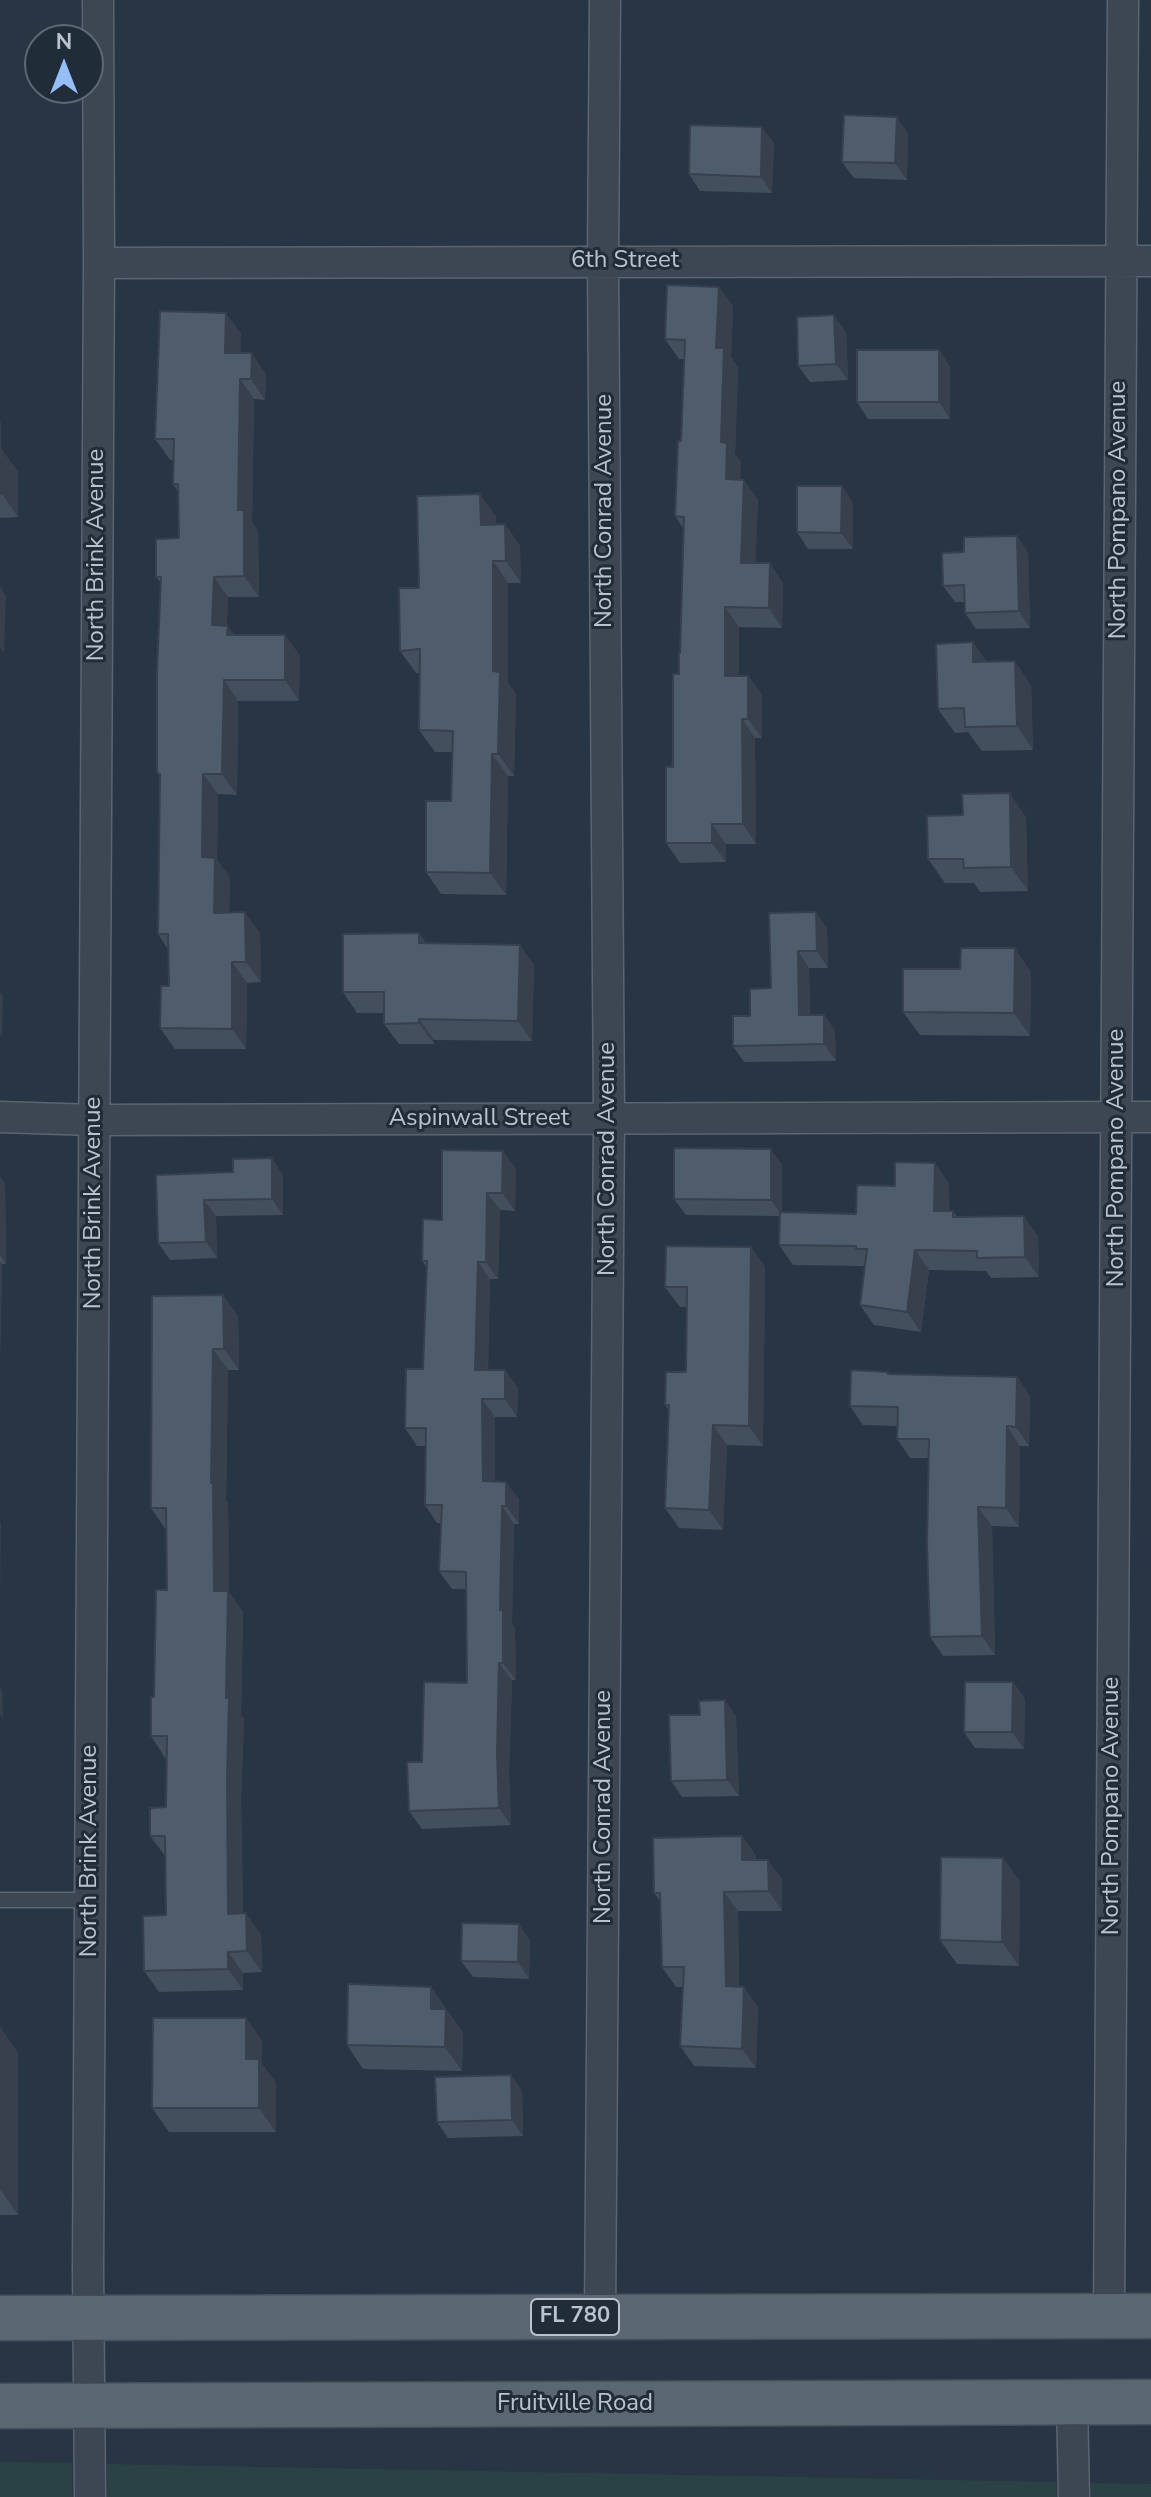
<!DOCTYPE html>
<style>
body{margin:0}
#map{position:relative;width:1151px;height:2497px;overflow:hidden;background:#283544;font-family:"Nunito Sans",sans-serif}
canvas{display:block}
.north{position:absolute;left:24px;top:24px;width:80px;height:80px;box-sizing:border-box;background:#212c39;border:2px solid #5e6874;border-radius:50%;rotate:0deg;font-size:22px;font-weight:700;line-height:32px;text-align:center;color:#bac2cd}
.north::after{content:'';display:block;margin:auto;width:28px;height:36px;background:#96bef6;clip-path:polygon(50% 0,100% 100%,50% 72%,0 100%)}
</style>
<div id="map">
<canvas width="1151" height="2497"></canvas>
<div class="north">N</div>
</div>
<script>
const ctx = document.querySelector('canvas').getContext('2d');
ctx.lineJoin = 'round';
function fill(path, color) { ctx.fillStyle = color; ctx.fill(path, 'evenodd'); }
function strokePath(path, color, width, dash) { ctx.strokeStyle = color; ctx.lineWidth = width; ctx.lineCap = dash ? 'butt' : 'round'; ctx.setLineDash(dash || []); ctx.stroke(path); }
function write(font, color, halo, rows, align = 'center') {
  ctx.font = font + ' "Nunito Sans",sans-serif'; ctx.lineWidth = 6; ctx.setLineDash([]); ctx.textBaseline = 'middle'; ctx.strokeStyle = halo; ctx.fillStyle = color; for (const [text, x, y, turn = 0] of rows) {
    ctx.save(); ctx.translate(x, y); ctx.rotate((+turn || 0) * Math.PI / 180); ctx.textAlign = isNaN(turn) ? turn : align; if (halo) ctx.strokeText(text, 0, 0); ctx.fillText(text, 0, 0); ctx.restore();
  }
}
const green = new Path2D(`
 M0,2462L72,2463V2497H0Z
 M107,2464L1056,2482L1057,2497H107Z
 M1091,2483L1151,2484V2497H1091Z`);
const lane = new Path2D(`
 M0,1900H90`);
const street = new Path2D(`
 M99,263L1151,261
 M0,1117L95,1120L1151,1117
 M1109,2316L1123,0
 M600,2317L609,1119L603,261L605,0
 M1072,2402L1074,2497
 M90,2497L88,2269L99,263L98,0`);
const primary = new Path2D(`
 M0,2318L1151,2316
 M0,2406L1151,2402`);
const wall = new Path2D(`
 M908,133L907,180L854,178L842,162Z
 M774,143L772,193L700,191L689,174Z
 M719,287L733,306L731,357L738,368L735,454L741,462L740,479L758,499L755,563L783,583L782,628L739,627V676H748L762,695V738H755L756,844H726V862L680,863L666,843L680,653L683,528L675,516L681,441L684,359H679L665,339Z
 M846,332L848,380L810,382L798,366Z
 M241,333L240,353L266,374L265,400L254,399L252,522L258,531L259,597H228L227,626L234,635L300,655L299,701H238L237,795L218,794L217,860L230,878L229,913L260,933L261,982L247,983L246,1049H175L160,1028L169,986L168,949L158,934L160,777L157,773L161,583L156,577L179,538L178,491L173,484V460H170L155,439Z
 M950,366V419H868L857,402Z
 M0,422L1,424V449L18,472V517L0,518Z
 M853,502V549H808L797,532Z
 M496,516V524H505L520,546L521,583H508V683L516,694L514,776H508L506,895L441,894L426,872L451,801L453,752H435L419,730L420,673H416L400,651L419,588Z
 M1028,552L1030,628L976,629L965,613V602H955L943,586Z
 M986,662L1031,685L1033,750L982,751L968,732L955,733L938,709Z
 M1026,817L1028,891L980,892L974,883H945L928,859Z
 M769,913L827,928L828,968H809L810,1015H824L835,1031L836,1061L744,1062L733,1046L750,1016L771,988Z
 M419,933L426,943L534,965L532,1041L434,1040V1044H399L384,1024V1013H357L343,992Z
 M1031,972L1030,1036L920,1035L903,1012Z
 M503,1151L516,1169L515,1211L500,1210L498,1279H490L488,1370H505L518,1388L517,1417H495V1481L519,1499V1524H514L512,1623L515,1628L516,1680H512L509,1772L511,1825L422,1829L409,1811L422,1762L467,1683L466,1589H452L439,1571L441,1523H437L425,1505L426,1446H417L405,1428L423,1369L427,1267L422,1261L442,1220Z
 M935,1163L949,1184V1211H953L957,1217L1038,1236L1039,1277L991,1278L986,1271L929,1270L921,1332L874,1325L860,1305L865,1266L793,1265L779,1245L780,1216L686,1215L674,1199L782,1165V1212L856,1214L895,1186Z
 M156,1175H283V1215L216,1216L217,1258L170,1260L158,1243Z
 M0,1177L5,1184L6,1264H2L0,1359Z
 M751,1247L765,1267L763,1446L727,1445L723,1530L679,1528L665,1508L669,1410L665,1405L686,1372V1307H680L665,1287Z
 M223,1295L238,1316L239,1370H228L226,1501L228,1504L229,1592L243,1612L241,1716L244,1719L241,1799L243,1913L261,1934L262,1972L243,1973V1990L159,1992L144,1971L166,1915V1857L150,1836L166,1807L167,1758H165L151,1736L167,1590L166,1530L151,1508Z
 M888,1372L890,1374L1017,1377L1030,1396L1029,1446H1020L1019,1527L992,1526L995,1655L943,1656L930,1637L929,1458H910L897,1439V1426L863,1425L850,1406Z
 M1013,1682L1025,1699L1024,1749L975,1748L964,1732Z
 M725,1700L736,1717L739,1796L682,1797L671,1781L700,1715Z
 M742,1836L756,1856V1860L782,1879V1911H738L739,1987L758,2007L756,2068L694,2066L680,2046L683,1987H676L662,1967L661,1902L654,1893Z
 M1003,1858L1020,1882L1019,1966L957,1964L940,1940Z
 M530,1940L529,1979L473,1977L461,1961Z
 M431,1987L463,2033L462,2071L363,2069L347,2045Z
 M246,2018L262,2041V2064L276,2083V2132H169L152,2108Z
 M0,2027L18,2053V2215H0Z
 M511,2075L522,2091L523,2136L448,2138L437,2122Z`);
const shadedWall = new Path2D(`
 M897,117L908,133L907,180L895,163Z
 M762,127L774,143L772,193L761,177Z
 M719,287L733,306L731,357L738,368L735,454L741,462L740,499L726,479L721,442L716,348Z
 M226,313L241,333L240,373L225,353Z
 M834,315L846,332L848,380L836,364Z
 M939,350L950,366V419L939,402Z
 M252,353L266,374L265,400L251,379Z
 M240,379L254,399L252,522L258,531L259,597L244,576L238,510Z
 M0,422L1,424V449L18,472V517L2,494L0,470Z
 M744,480L758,499L755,582L741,563Z
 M842,486L853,502V549L841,533Z
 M480,494L496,516L497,547L481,525Z
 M505,524L520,546L521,583L506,561Z
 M1017,536L1028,552L1030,628L1019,611Z
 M493,561L508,583V683L516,694L514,776L498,754L493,671Z
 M770,563L783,583L782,628L769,608Z
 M214,577L228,597L226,646L212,625Z
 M0,586L6,596L4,653L0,647Z
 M725,607L739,627V695L725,676Z
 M228,626L242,646L227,635Z
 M285,635L300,655L299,701L285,680Z
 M973,642L990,666L973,662Z
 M1015,661L1031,685L1033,750L1017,726Z
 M748,676L762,695V738L748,719Z
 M224,680L238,701L237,795L222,774Z
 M742,719L755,738L756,844L743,824Z
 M492,754L508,776L506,895L490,873Z
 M203,774L218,794L217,860L230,878L229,933L214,913L202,857Z
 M1010,793L1026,817L1028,891L1011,867Z
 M712,824L726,844V862L712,843Z
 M245,912L260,933L261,982L246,962Z
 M816,912L827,928L828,968L817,951Z
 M419,933L433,954L419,943Z
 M520,945L534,965L532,1041L518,1021Z
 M1015,948L1031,972L1030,1036L1014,1013Z
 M798,951L809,968L810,1031L799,1015Z
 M232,962L247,983L246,1049L232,1029Z
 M0,992L3,997L2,1037L0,1034Z
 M824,1015L835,1031L836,1061L824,1044Z
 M419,1019L434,1040V1044L419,1023Z
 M771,1149L782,1165V1216L771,1200Z
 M503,1151L516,1169L515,1211L502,1193Z
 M272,1158L283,1175V1215L272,1199Z
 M935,1163L949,1184L948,1231L934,1211Z
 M0,1177L5,1184L6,1264L0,1255Z
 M487,1193L500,1210L498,1279L486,1262Z
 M204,1200L216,1216L217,1258L206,1242Z
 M1024,1216L1038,1236L1039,1277L1025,1257Z
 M751,1247L765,1267L763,1446L749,1426Z
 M915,1250L929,1270L921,1332L907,1312Z
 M0,1262L2,1264L0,1359Z
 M478,1262L490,1279L487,1388L475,1370Z
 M223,1295L238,1316L239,1370L224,1349Z
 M213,1349L228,1370L226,1501L228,1504L229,1592L243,1612L241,1716L244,1719L241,1799L243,1935L228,1914L226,1698L214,1591L211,1483Z
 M505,1370L518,1388L517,1417L505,1399Z
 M1017,1377L1030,1396L1029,1446L1016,1427Z
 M482,1399L495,1417V1499L483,1481Z
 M713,1425L727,1445L723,1530L709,1510Z
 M1007,1426L1020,1446L1019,1527L1006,1508Z
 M506,1482L519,1499V1524L506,1506Z
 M502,1506L514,1524L512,1623L515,1628L516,1680L503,1663L500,1610Z
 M978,1507L992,1526L995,1655L982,1636Z
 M0,1522L1,1523L0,1603Z
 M499,1663L512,1680L509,1772L511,1825L499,1808L497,1754Z
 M1013,1682L1025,1699L1024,1749L1012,1732Z
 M0,1687L2,1690L3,1719L0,1715Z
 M725,1700L736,1717L739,1796L727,1780Z
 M742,1836L756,1856V1879L742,1860Z
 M1003,1858L1020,1882L1019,1966L1002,1942Z
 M768,1860L782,1879V1911L769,1891Z
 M724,1892L738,1911L739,2006L726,1986Z
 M246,1913L261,1934L262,1972L247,1951Z
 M519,1924L530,1940L529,1979L518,1962Z
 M228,1952L243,1973V1990L228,1969Z
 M431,1987L463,2033L462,2071L445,2047L431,2009Z
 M744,1987L758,2007L756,2068L742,2049Z
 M246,2018L262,2041V2064L276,2083V2132L259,2108L246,2059Z
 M0,2027L18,2053V2215L0,2189Z
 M511,2075L522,2091L523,2136L512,2120Z`);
const building = new Path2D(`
 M844,115L897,117L895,163L842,162Z
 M690,125L762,127L761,177L689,174Z
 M667,285L719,287L716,348H724L721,442L727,443L726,479L744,480L741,563H770L769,608L725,607V676H748V719H742L743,824H712V843H666V767H673V674H679V653H680L684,517L675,516L678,441H681L685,340L665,339Z
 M160,311L226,313L225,353H252L251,379H240L238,510H244V576L214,577L212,625L228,626L227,635H285V680H224L222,774H203L202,857L215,858L214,913L245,912L246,962H232V1029L160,1028L161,986H169L168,934H158L160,774L157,773V670L161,577H156V539L179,538L178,484H173L174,439H155Z
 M834,315L836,364L798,366L797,317Z
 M857,350H939V402H857Z
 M0,448H1L2,494H0Z
 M797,486H842L841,533L797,532Z
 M480,494L481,525L505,524L506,561H493V671L500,672L498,754H492L490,873L426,872V801H451L453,731L419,730L420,649L400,651L399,588H419L417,496Z
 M1017,536L1019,611L965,613L964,585L943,586L942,553L964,552V537Z
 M973,642V662L1015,661L1017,726L965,727L964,708L938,709L936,644Z
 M1010,793L1011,867L964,868L963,859H928L927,816L963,815L962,794Z
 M816,912L817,951H798L799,1015H824V1044L733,1046V1016H750V989L771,988L769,913Z
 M419,933V943L520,945L518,1021L419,1019V1023L384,1024V992H343V934Z
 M961,948H1015L1014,1013L903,1012V969H960Z
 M674,1148L771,1149V1200L674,1199Z
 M442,1150L503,1151L502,1193H487L486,1262H478L475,1370H505V1399H482L483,1481L506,1482V1506H502L500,1610H503V1663H499L497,1754L499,1808L409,1811L407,1762H422L424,1682L467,1683L466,1572L439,1571L442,1505H425L426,1428H405L406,1369H423L427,1261H422L423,1219L442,1220Z
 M272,1158V1199L204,1200L206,1242L158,1243L156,1175L233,1172V1159Z
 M895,1162L935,1163L934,1211H953V1217L1024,1216L1025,1257L977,1258V1251L915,1250L907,1312L860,1305L867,1249H856V1246L779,1245L780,1212L856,1214L857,1185L895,1186Z
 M666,1246L751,1247L749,1426L713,1425L709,1510L665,1508L669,1405H665L666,1372H686L687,1287H665Z
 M223,1295L224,1349H213L211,1483L213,1482L214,1591H228L226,1698H229L227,1778L228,1914L246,1913L247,1951L228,1952V1969L144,1971L143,1916L166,1915L165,1836H150V1808L166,1807L167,1736H151V1697H154L156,1590H167L166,1508H151L152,1296Z
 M851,1370L888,1372V1374L1017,1377L1016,1427L1007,1426L1006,1508L978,1507L982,1636L930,1637L927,1544L929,1439H897L898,1407L850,1406Z
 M965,1682H1013L1012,1732H964Z
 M725,1700L727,1780L671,1781L669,1715H700L699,1701Z
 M742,1836V1860H768L769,1891L724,1892L726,1986L744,1987L742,2049L680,2046L684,1967H662L660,1893H654L653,1838Z
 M941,1857L1003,1858L1002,1942L940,1940Z
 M462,1923L519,1924L518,1962L461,1961Z
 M348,1984L431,1987V2009H446L445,2047L347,2045Z
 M153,2018H246V2059H259V2108H152Z
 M511,2075L512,2120L437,2122L435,2077Z`);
const shields = [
 [575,2317,88]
];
const shieldNames = [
 ["FL 780",575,2317]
];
const streetNames = [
 ["6th Street",625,261],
 ["North Pompano Avenue",1119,510,-90],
 ["North Conrad Avenue",605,511,-90],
 ["North Brink Avenue",97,555,-90],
 ["Aspinwall Street",479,1119],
 ["North Pompano Avenue",1117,1158,-90],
 ["North Conrad Avenue",608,1159,-90],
 ["North Brink Avenue",94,1203,-90],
 ["North Pompano Avenue",1112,1806,-90],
 ["North Conrad Avenue",604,1807,-90],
 ["North Brink Avenue",90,1851,-90],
 ["Fruitville Road",575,2404]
];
fill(green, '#2a4245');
strokePath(lane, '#5b6571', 17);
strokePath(street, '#5b6571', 33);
strokePath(primary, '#46505d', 47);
strokePath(lane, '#3d4753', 14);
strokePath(street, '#3d4753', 30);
strokePath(primary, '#5b6673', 44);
fill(wall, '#434f5d');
fill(shadedWall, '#37404c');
fill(building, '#4e5c6c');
strokePath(building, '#37404c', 2);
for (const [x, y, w] of shields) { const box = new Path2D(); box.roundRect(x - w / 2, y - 18, w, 36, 6); ctx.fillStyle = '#212c39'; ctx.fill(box); strokePath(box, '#bac2cd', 2); }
write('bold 22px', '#bac2cd', null, shieldNames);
write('24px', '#bac2cd', '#212c39', streetNames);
</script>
